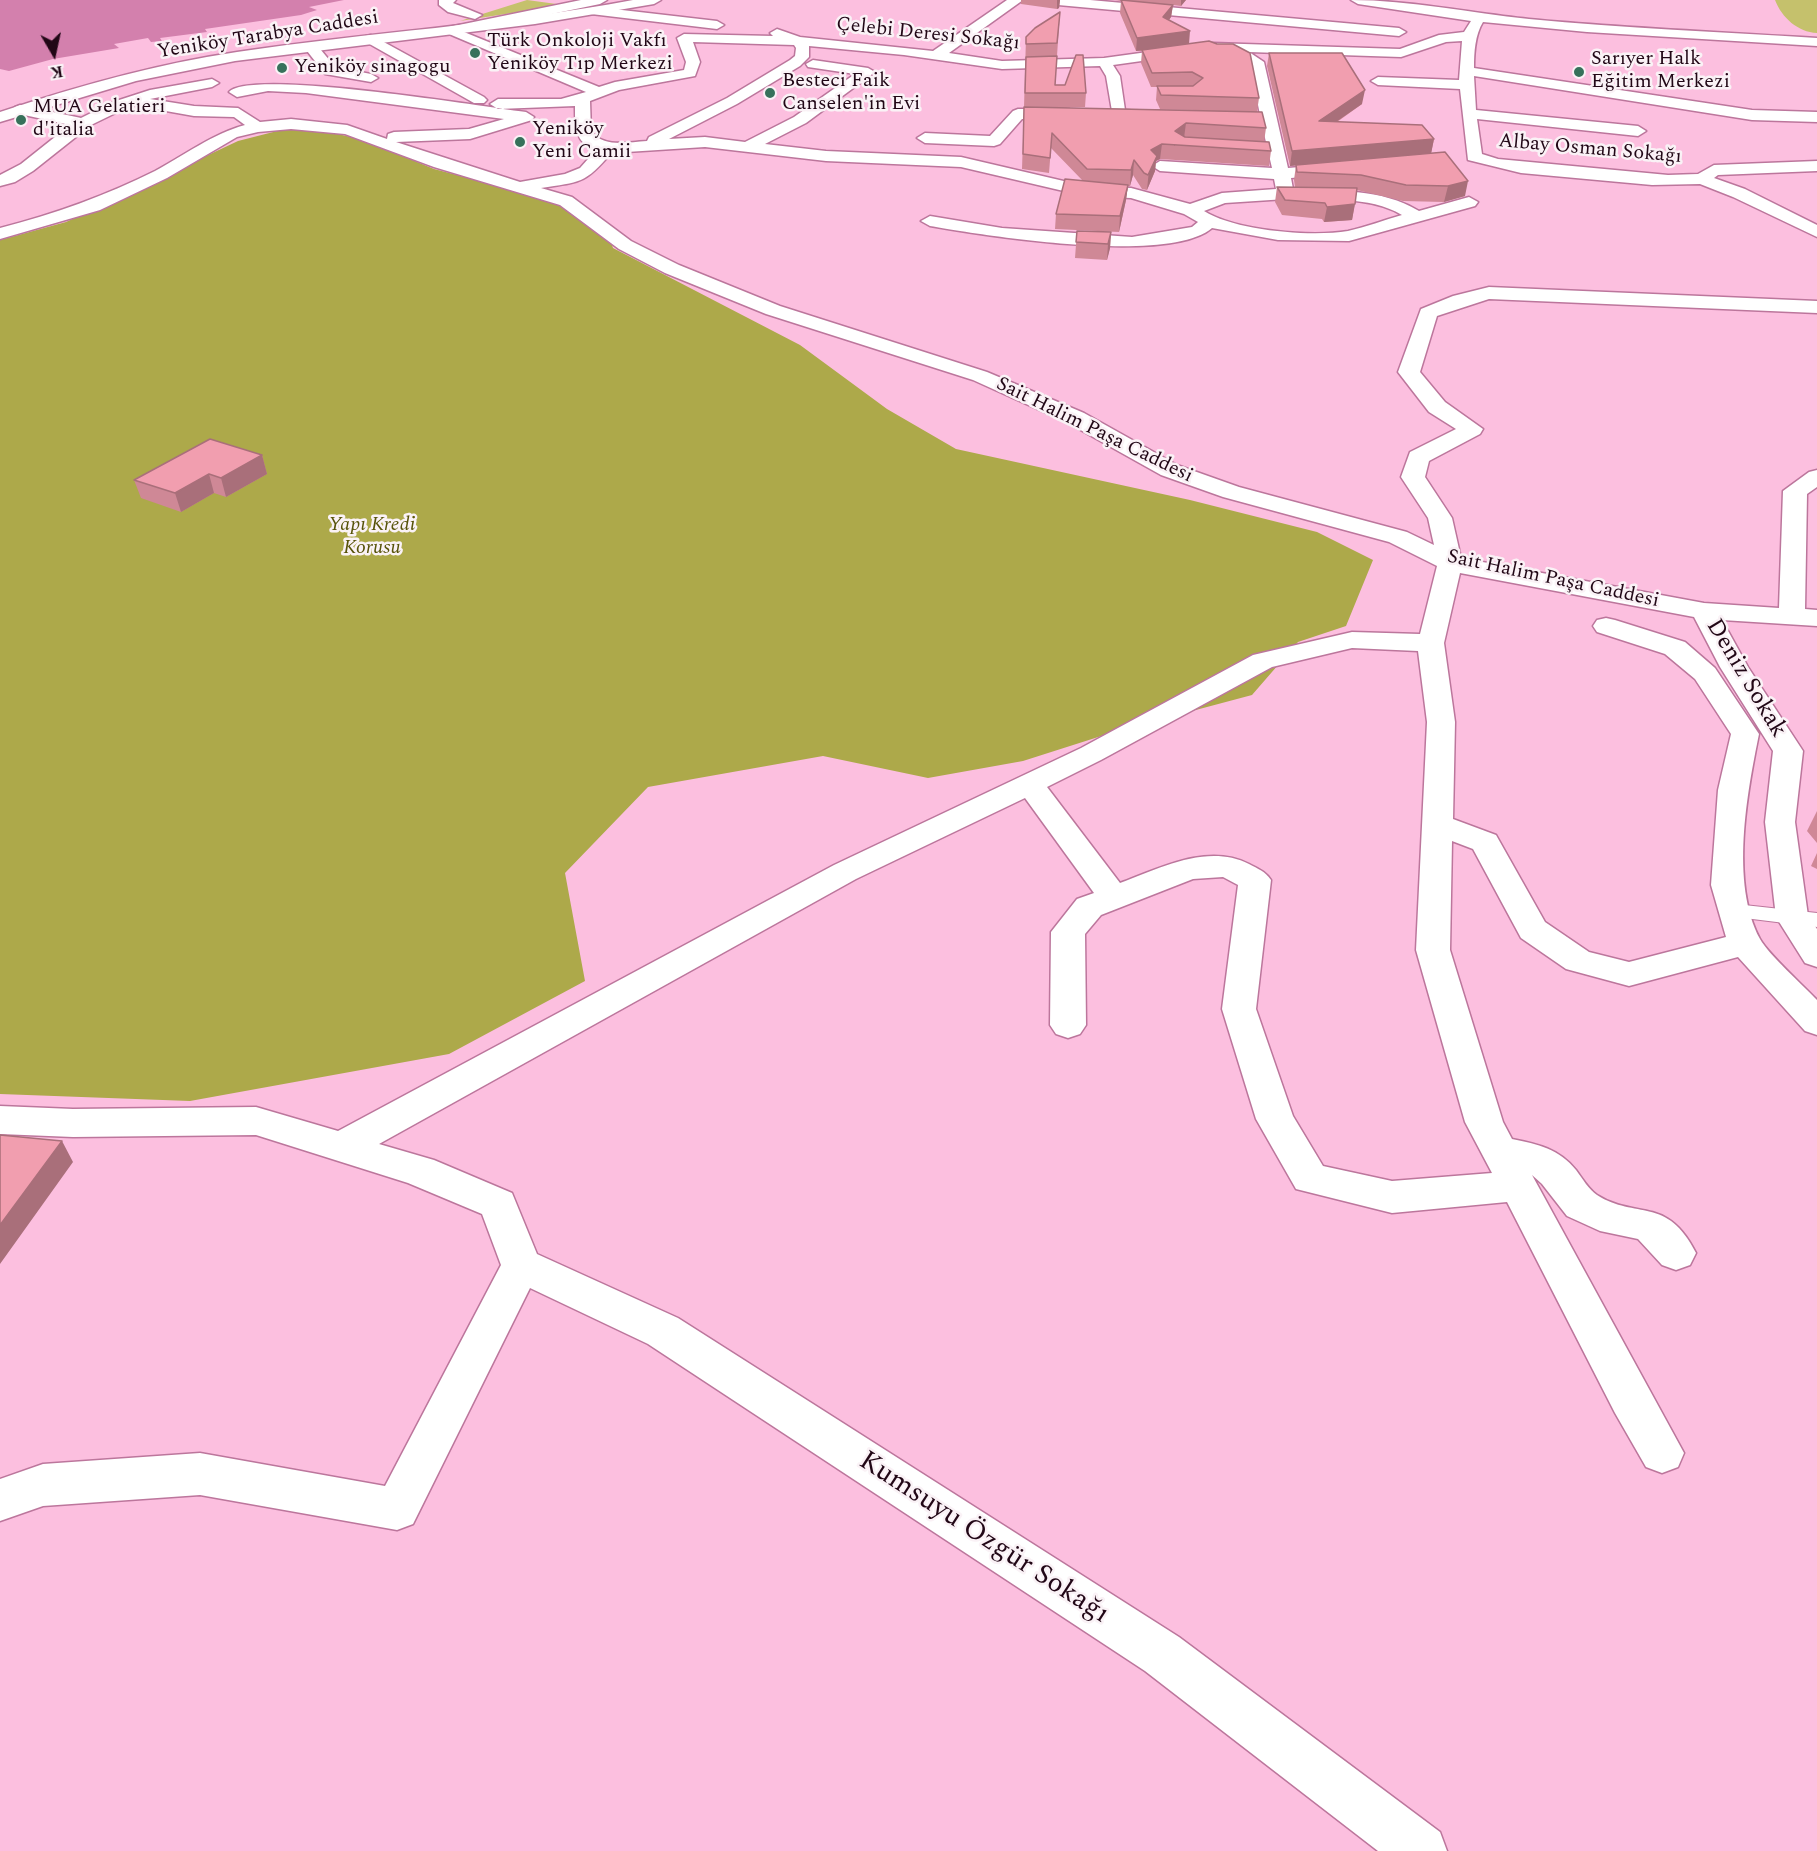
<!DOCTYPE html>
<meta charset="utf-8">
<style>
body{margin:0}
#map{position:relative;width:1817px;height:1851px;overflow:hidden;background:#fcbfdf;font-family:Spectral,serif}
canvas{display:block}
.north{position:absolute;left:24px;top:24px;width:60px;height:60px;-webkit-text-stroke:4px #faf2f6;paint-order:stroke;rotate:171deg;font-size:16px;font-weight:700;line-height:24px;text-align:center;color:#210716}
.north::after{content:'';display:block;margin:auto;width:21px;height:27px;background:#210716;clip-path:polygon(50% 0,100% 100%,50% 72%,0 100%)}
</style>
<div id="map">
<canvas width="1817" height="1851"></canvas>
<div class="north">K</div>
</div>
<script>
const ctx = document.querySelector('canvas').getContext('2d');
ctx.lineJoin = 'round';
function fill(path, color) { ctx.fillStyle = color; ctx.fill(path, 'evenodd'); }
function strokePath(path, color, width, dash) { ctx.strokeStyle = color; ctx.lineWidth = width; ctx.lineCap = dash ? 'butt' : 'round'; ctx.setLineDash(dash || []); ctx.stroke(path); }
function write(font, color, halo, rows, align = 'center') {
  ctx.font = font + ' Spectral,serif'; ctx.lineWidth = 5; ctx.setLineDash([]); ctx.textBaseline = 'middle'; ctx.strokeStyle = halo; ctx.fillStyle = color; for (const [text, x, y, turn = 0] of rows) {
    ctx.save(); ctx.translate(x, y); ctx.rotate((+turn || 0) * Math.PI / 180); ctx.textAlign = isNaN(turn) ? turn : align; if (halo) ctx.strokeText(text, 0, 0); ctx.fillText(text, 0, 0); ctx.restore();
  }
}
const green = new Path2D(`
 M527,0L564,5L460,21Z
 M1775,0H1817V33C1798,32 1782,18 1775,0Z`);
const forest = new Path2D(`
 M285,129H316L364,140L434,169L553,200L604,221L613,248L800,345L887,409L956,449L1190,500L1317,532L1373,560L1346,626L1298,642L1252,695L1117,731L1023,761L928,778L823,756L648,787L565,873L585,981L449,1054L190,1101L0,1094V240L66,222L238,141Z`);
const water = new Path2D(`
 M0,0H344L309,7L317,10L301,15L205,29L207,32L160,38L162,41L151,42L148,38L114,44L119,48L53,59L9,71L0,69Z`);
const lane = new Path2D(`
 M1735,904L1817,913V927L1728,916L1725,911L1728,906Z`);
const street = new Path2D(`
 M439,0H456L453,3L482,15L475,19L448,12L439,5Z
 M581,0H607L600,4L464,32L599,87L615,82L684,70L686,62L677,38L684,34L773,36L770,33L777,29L800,37L933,51L1007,0H1023L949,53L1002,61L1104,58L1213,43L1400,49L1439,35L1464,32L1471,21L1358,4L1351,0C1411,0 1470,13 1529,19C1625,28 1721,32 1817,38V46L1587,32L1483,22C1475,35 1474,52 1474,68L1752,110L1817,112V122L1752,120L1474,76L1476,110L1638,126L1646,131L1638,136L1477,119L1482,154L1498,159L1668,175L1698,174L1714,165L1817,161V171L1718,175L1714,178L1745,189L1817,225V237L1733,197L1700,184L1652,185L1521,173L1468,160L1460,89L1378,85L1371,81L1378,77L1459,80L1462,41L1446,42L1401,57L1249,52L1264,62L1288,168L1338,164L1346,169L1338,174L1291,178L1293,189C1336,191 1381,188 1419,211L1469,197L1478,202L1475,206L1349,241L1278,240L1212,228C1169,265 987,236 930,226L921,221L930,216L1002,228L1132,237L1192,227L1198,222L1184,214L1131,198L1085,196L961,167L826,161L705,147L611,153C585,184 580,182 541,188L572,197L631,241L679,265L780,306L987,372L1084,413L1177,465L1239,487L1407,532L1434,545L1428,518L1401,477L1410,452L1456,429L1429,412L1398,372L1421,309L1453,296L1489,287L1817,301V313L1489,299L1437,316L1420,372L1445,402L1483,429L1480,434L1429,461L1425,477L1452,518L1461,558L1704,603L1779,608L1783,491L1809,472L1817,470V487L1807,494L1805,609L1817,610V626L1722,620L1748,667L1803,751L1795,822L1808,916L1817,929V967L1805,963L1776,917L1765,822L1773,751L1720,667L1694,617L1460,573L1444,643L1455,722L1453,819L1496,835L1545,922L1589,952L1629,962L1726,937L1711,885L1718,790L1731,734L1695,679L1665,654L1597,632L1593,626L1597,620L1606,618L1615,620L1685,642L1715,668L1759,734C1747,793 1730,883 1760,939C1768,954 1804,986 1817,1000V1035L1805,1031L1738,957L1629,986L1566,969L1521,938L1473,849L1452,841L1450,950L1503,1122L1512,1139C1538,1144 1559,1149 1576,1170C1582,1178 1589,1190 1597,1195C1636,1220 1667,1195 1696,1253L1690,1265L1676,1270L1662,1265L1638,1239L1600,1231L1567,1216L1542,1184L1532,1175L1684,1453L1678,1467L1662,1473L1646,1467L1615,1413L1507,1202L1392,1213L1296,1189L1256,1119L1222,1009L1238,885L1223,877L1193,879L1101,915L1085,934L1086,1025L1080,1034L1068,1038L1056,1034L1050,1025L1051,932L1077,899L1094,893L1025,798L856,879L379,1144L434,1160L512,1193L537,1254L678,1318L1179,1637L1440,1832L1447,1851H1378L1145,1671L648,1344L530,1288L413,1524L397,1530L200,1495L43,1506L0,1521V1479L43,1464L200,1453L385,1486L501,1265L482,1214L408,1183L256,1135L73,1137L0,1134V1106L73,1109L256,1107L338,1131L834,865L1081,748L1253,655L1352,632L1420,634L1437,566L1389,542L1223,497L1161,475L1068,423L973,380L766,314L665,273L619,249L560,205L434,167L345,134L291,129L258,132L237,137L167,178L100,210L0,239V228C54,214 105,196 155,171C185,155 212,134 245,125L234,117L194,116L132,105L91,125L33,171L15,182L0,186V175L21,164L70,125L15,113L12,110L15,107L20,105L81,118L113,102L150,90L212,79L219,83L212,87L150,99L194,106L238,108L260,122L291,119L347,125L387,139L388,134L394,132L469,129L504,119L306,93L268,91L237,97L229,92C250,68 484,107 526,112L534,117L532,120L470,139L396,142L520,182L565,174L580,168L596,150C574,143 575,125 575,106L498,109L490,104L498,99H561L586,92L442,31L449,27ZM693,42L794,45L796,48L795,56L790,60L727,98L649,137L647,141C627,142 606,148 591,132L590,101L619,90L695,76L700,62ZM809,46L904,55L1002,69L1100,66L1106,76L1113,117L1156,121L1164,116L1162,113L1125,110L1120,76L1113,65L1213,51L1226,52L1250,64L1260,115L1220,114L1212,119L1220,124L1262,125L1272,168L1160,161L1152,166L1160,171L1274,179L1276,189L1222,193L1190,204L1131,188L1085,186L961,157L826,151L765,144L806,123L875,72L868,68L813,60L806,64L808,67L855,74L794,117L745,142L705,137L669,139L737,104L800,66L809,57ZM1286,199C1323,201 1369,195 1402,215C1384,220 1366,227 1348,231C1311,237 1236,231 1204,211L1225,203ZM1352,648L1418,651L1427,722L1416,950L1465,1122L1492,1173L1392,1181L1323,1166L1293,1116L1256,1009L1271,880C1265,871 1258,869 1249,864C1208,843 1160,868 1120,883L1047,787L1101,760L1272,667Z
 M1040,0H1090L1399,28L1406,32L1399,36L1047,4Z
 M596,7L717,21L724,25L717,29L591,14V8Z
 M371,35L484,97L487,100L484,103H474L366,42V36Z
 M311,43L316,44L335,67L371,74L378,78L371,82L325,74L304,47Z
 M1018,109H1069L1077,114L1069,119H1022L1000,144L994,146L925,143L917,138L925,133L990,136L1013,111Z`);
const primary = new Path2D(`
 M633,0H661L654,4L535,24L235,61L136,81L0,122V112C78,86 156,64 237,52C369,32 502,25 633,0Z`);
const wall = new Path2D(`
 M1021,0H1060L1059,8L1057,9L1021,4Z
 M1115,0H1186L1181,6L1173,5L1171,17L1169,20L1189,43L1259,98L1257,112L1266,128L1264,142L1271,151L1269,166L1160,159L1156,161L1155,171L1147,190L1142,189L1133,175L1130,186H1128L1126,200L1119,232L1055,229L1056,214L1083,181L1051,148L1049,173L1022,169L1024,107L1198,110L1160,109L1156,100L1157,87H1151L1141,63L1142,51H1136L1120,13L1121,1Z
 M1060,12L1055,85L1086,93L1085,107H1024L1026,37Z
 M1269,53L1362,104L1337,122L1434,139L1431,153L1465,196L1444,202L1403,201L1357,190L1352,220L1324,222L1322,219L1282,215L1275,202L1277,187H1295L1294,180L1296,165L1290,166L1267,66Z
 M1077,231L1111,232L1110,248L1107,260L1075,258Z
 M262,455L267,474L226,497L214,493L181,512L141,498L134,480Z
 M1817,811V843L1807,831Z
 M1817,853V869L1811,866Z`);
const shadedWall = new Path2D(`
 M1057,0H1060L1059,8L1057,9Z
 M1181,0H1186L1181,6Z
 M1173,5L1171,17L1162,30L1163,17Z
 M1190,31L1189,44L1136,51L1137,38Z
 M1365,90L1362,104L1317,135L1319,121Z
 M1186,123L1184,138L1174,146L1175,131Z
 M1434,139L1431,154L1290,166L1292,151Z
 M1162,144L1160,159L1156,161L1155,171L1147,190L1151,150Z
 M1134,160L1133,175L1130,186L1131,170Z
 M1468,181L1465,196L1444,202L1448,186Z
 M1128,185L1126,200L1119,232L1120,216Z
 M1355,204L1352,220L1324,222L1327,207Z
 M1111,232L1110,248L1107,260L1108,244Z
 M262,455L267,474L226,497L221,478Z
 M209,474L214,493L181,512L175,493Z
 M62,1141L73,1162L0,1264V1225Z`);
const building = new Path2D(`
 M1121,0L1173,5L1163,17L1190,31L1137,38Z
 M1060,12L1057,43L1026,44V37L1035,28Z
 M1209,41L1217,44H1233L1250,53L1259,98L1161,95L1157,86H1193L1203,78L1192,72L1152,73L1142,50Z
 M1269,53H1342L1365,90L1319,121L1422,125L1434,139L1292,151Z
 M1076,55H1083L1086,93H1025L1026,57L1057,56L1055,85H1065Z
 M1024,107L1262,112L1266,128L1186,123L1175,131L1185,137L1269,142L1271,151L1162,144L1151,150L1157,156L1148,175L1144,173L1134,160L1131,170L1087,169L1052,133L1050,158L1023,154Z
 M1445,152L1468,181L1448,186L1406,185L1361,175L1297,172L1296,165Z
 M1065,179L1128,185L1120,216L1056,214Z
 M1277,187L1357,188L1355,204L1327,207L1325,203L1285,200Z
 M1077,231L1111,232L1108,244L1076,242Z
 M210,439L262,455L221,478L209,474L175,493L134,480Z
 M0,1135L62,1141L0,1225Z`);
const markers = [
 [475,53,6,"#37715b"],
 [282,68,6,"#37715b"],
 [1579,72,6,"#37715b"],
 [770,93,6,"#37715b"],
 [21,120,6,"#37715b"],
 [520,142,6,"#37715b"]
];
const farStreetnames = [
 ["Çelebi Deresi Sokağı",928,35,6],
 ["Yeniköy Tarabya Caddesi",268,36,-9],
 ["Albay Osman Sokağı",1590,150,5],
 ["Sait Halim Paşa Caddesi",1094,431,26],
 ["Sait Halim Paşa Caddesi",1553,580,12]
];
const farPoinames = [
 ["Türk Onkoloji Vakfı",487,42],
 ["Yeniköy Tıp Merkezi",487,65],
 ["Sarıyer Halk",1591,60],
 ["Eğitim Merkezi",1591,83],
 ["Yeniköy sinagogu",294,68],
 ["Besteci Faik",782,82],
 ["Canselen'in Evi",782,105],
 ["MUA Gelatieri",33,108],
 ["d'italia",33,131],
 ["Yeniköy",532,130],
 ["Yeni Camii",532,153]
];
const farParknames = [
 ["Yapı Kredi",372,526],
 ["Korusu",372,549]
];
const streetNames = [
 ["Deniz Sokak",1745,679,59]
];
const nearStreetnames = [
 ["Kumsuyu Özgür Sokağı",983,1539,33]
];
fill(green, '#c5c16c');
fill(forest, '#ada94a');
fill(water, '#d380ad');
strokePath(lane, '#bc769c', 2);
strokePath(street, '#bc769c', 3);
strokePath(primary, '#bc769c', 3);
fill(lane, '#fff');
fill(street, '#fff');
fill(primary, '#fff');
fill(wall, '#cf8896');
fill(shadedWall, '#a96f7a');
fill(building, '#f19eaf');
strokePath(building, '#a96f7a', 1.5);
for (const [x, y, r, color] of markers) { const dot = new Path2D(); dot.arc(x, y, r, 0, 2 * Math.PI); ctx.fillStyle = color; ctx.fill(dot); strokePath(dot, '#faf2f6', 2); }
write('20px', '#210716', '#faf2f6', farStreetnames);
write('20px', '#210716', '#faf2f6', farPoinames, 'left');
write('italic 20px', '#575309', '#faf2f6', farParknames);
write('24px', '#210716', '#faf2f6', streetNames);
write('28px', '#210716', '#faf2f6', nearStreetnames);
</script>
